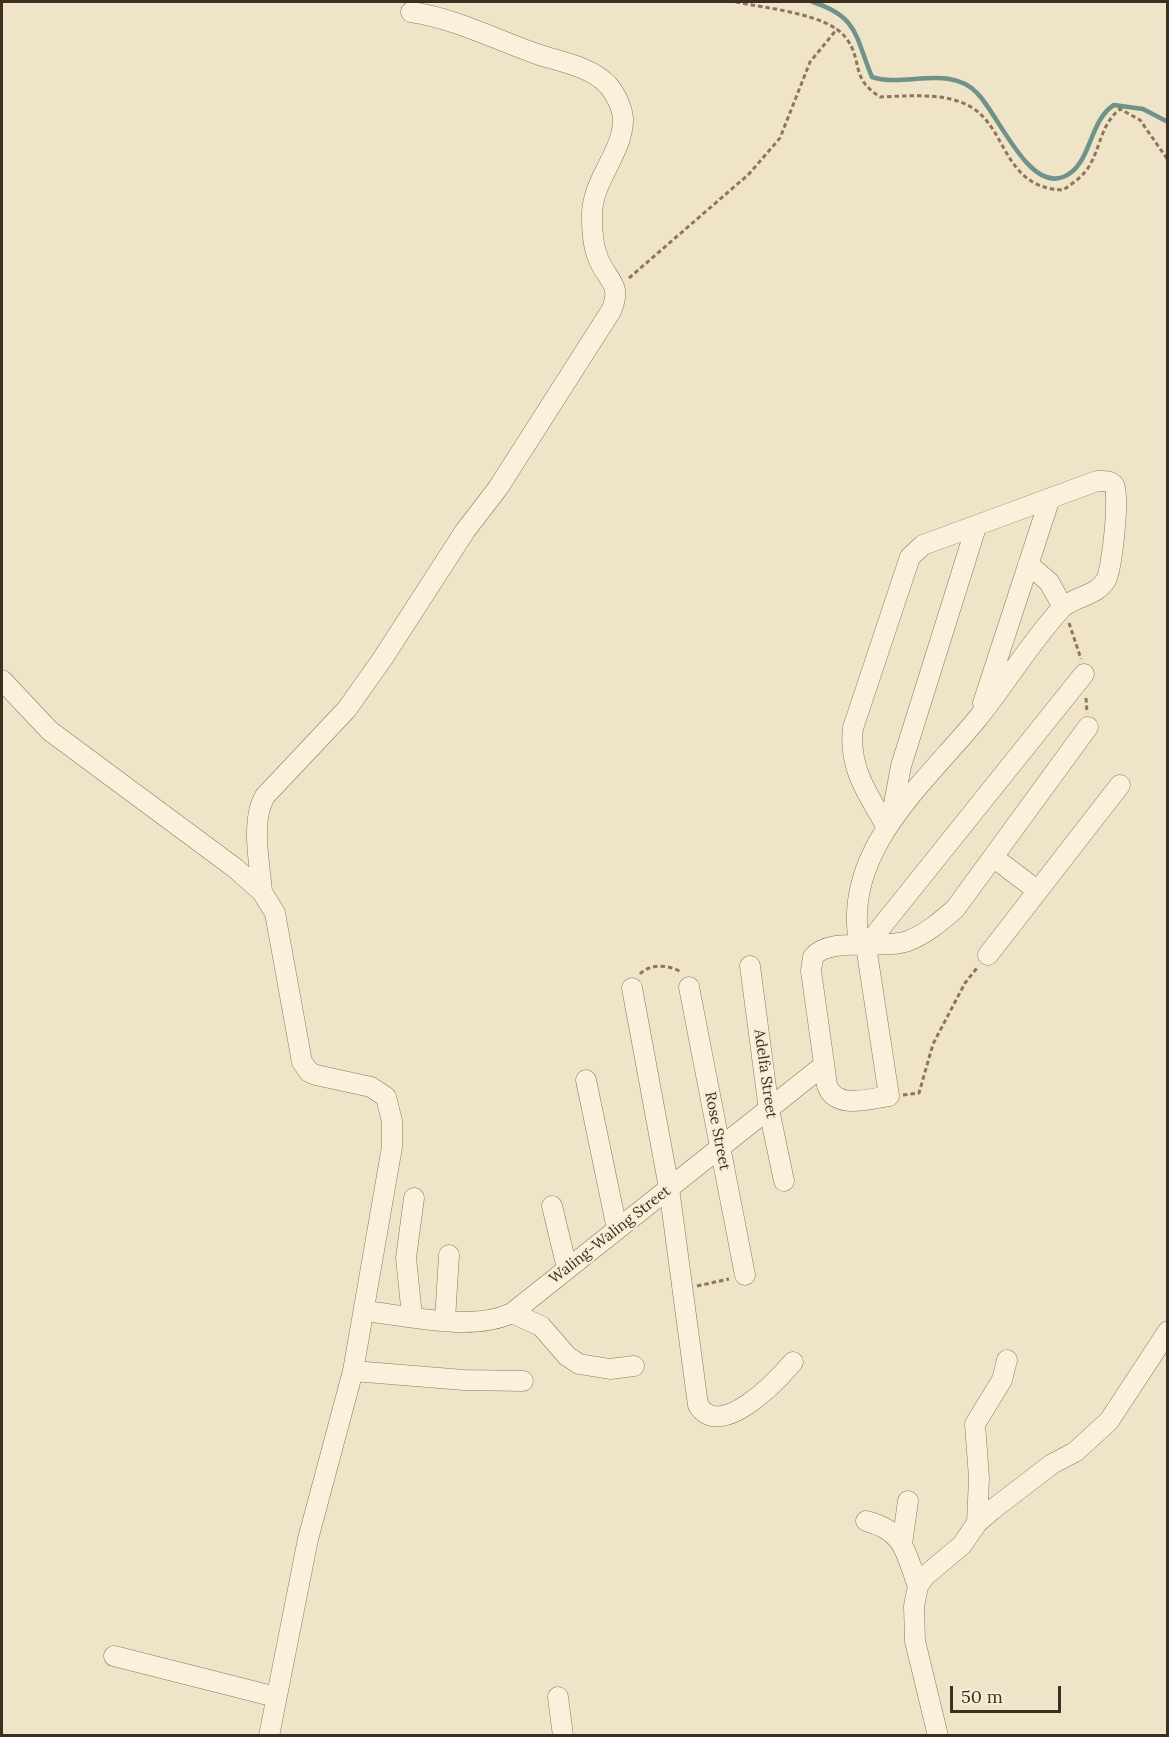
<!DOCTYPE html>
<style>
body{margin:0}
#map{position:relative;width:1169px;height:1737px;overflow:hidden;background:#f0e4c8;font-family:Lora,serif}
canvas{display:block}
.frame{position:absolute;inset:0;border:3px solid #3d2e20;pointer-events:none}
.scale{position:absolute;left:950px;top:1686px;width:111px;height:27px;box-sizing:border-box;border:3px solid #3d2e20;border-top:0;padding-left:8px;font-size:18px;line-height:21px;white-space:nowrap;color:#3d2e20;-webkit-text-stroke:4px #f7eed8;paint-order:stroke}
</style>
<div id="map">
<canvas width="1169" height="1737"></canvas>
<div class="frame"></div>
<div class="scale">50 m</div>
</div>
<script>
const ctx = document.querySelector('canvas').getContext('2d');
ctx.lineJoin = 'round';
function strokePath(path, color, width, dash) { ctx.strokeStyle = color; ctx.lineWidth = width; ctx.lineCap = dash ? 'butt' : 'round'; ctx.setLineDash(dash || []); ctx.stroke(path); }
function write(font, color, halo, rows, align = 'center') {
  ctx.font = font + ' Lora,serif'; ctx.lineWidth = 4.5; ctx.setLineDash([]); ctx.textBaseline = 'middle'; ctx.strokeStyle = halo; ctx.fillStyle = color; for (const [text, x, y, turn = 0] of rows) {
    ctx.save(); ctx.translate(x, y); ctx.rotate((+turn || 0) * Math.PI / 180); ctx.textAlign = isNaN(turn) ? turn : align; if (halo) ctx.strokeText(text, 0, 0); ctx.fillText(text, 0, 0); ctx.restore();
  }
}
const stream = new Path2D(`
 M813,2C859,17 855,37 872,77C905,88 949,64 977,93C997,112 1028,191 1063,177C1092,166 1088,121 1114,105L1143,109L1168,122`);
const path = new Path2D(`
 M736,2C765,8 829,14 846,38C864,62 849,77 880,97C908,96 946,92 971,107C1008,129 1003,188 1063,190C1072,184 1082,177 1088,168C1101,148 1100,125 1120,109L1140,120L1168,160
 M629,278L749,174L780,138L810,62L837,29
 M1069,623L1081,659
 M1086,698L1087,713
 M640,974C651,963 669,965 681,972
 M903,1095L919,1093L933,1044L965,983L977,968
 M697,1286L729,1279`);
const minor = new Path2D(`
 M1028,564L1049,582L1063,607
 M1084,674L866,946L889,1096C869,1099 835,1110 827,1085L811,971L813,957C830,936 883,950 908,941C926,934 941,921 955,909L1088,727
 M2,680L50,731L235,868L262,892L275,913L302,1062L309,1072L316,1075L371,1087L386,1097L392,1121V1147L353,1371L308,1539L269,1736
 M983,703L1050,498
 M891,820L901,766L976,527
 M993,857L1038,891
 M262,892C260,864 250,821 265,796L347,709L383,658L465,531L498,488L611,311C623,284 607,281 598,258C593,246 592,230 592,217C591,180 624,153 623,118C622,107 615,93 608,85C590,66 560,62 537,54C494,39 457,19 411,12
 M859,943C842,850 925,783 978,718C1006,683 1030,643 1061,609C1073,596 1096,597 1106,580C1112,569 1120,495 1114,485C1110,480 1103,481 1097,481L923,545L910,557L853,728C848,767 868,795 887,827
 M988,955L1120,785
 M750,966L769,1110L784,1181
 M689,987L745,1275
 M632,988L669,1188L698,1405C720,1441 776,1382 793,1362
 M586,1080L617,1229
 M552,1206L567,1268
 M365,1311C408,1316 472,1332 512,1313L824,1065
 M512,1313L541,1326L567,1356L579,1364L610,1369L634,1366
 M412,1316L406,1258L414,1198
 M445,1320L449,1255
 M353,1371L464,1380L523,1381
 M866,1521C905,1531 905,1552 918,1586
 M977,1523L979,1478L975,1424L1002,1380L1007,1360
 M902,1544L908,1501
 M114,1656L276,1697
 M558,1697L563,1736
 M938,1736L915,1641L914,1606L918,1586L925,1576L962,1545L977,1523L992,1510L1052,1464L1075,1452L1109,1421L1168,1331`);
const streetNames = [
 ["Adelfa Street",765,1074,82],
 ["Rose Street",717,1131,79],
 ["Waling-Waling Street",610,1235,-38]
];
strokePath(stream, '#6f938a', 4.5);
strokePath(minor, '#8d765c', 21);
strokePath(path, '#8d765c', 3, [4.5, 3]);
strokePath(minor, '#faf1dc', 20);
write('15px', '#3d2e20', '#f7eed8', streetNames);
</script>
